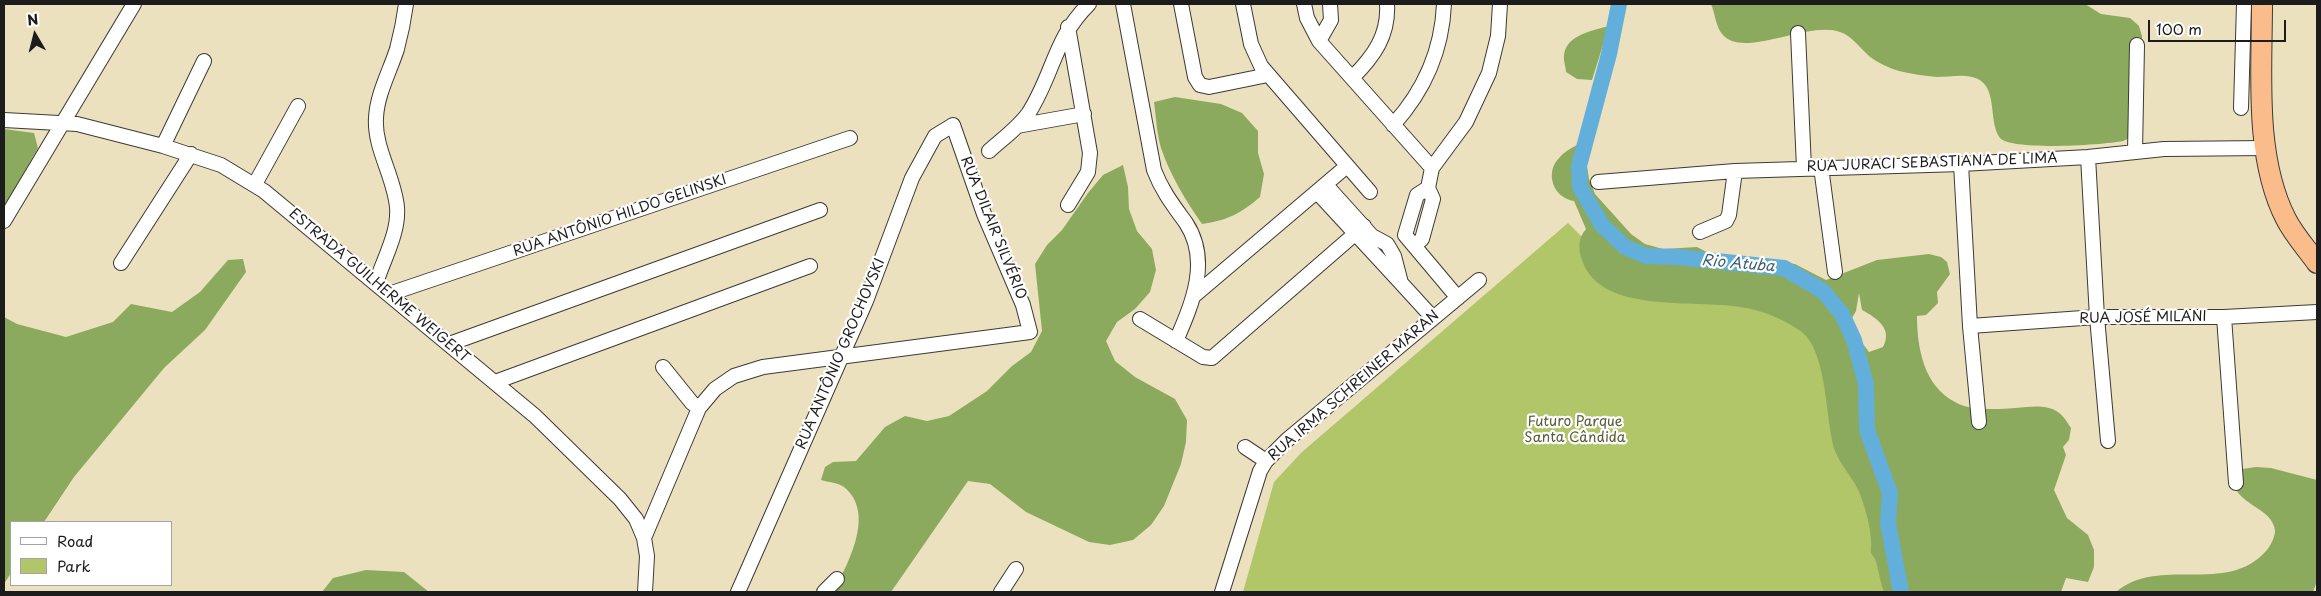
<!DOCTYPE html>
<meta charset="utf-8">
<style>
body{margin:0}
#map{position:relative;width:2321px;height:596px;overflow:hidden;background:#ece1bf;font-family:"Playpen Sans",sans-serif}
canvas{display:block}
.frame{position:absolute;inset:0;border:5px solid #1c1c1c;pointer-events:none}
.legend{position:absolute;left:10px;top:521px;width:162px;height:65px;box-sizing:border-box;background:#fff;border:1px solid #a4a4a4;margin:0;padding:6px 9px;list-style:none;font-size:15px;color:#1c1c1c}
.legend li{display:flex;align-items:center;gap:10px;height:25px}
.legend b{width:25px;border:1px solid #a4a4a4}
.north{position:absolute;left:10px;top:10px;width:50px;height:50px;-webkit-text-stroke:4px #fff;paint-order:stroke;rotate:352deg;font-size:14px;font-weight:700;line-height:20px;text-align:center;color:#1c1c1c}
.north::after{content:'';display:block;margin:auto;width:18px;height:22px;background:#1c1c1c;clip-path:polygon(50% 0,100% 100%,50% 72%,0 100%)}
.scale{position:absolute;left:2148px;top:20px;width:138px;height:22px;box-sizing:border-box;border:2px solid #1c1c1c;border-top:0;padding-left:6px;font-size:15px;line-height:18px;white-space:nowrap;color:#1c1c1c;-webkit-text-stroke:4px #fff;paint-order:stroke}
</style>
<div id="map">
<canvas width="2321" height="596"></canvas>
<div class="frame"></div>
<ul class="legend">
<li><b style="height:6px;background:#fff"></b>Road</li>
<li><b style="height:14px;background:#b1c569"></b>Park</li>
</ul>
<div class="north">N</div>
<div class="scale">100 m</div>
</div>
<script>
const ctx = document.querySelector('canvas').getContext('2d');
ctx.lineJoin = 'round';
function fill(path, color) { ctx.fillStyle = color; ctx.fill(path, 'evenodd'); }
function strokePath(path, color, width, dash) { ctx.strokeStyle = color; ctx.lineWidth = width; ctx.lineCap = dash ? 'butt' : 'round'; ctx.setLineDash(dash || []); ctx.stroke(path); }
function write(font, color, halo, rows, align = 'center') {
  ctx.font = font + ' "Playpen Sans",sans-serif'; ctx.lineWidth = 4.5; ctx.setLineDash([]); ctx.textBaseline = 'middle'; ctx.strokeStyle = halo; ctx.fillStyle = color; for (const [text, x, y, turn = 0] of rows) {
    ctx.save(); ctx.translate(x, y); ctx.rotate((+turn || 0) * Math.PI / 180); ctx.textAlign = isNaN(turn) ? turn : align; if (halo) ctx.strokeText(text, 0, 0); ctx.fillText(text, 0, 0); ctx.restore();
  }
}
const green = new Path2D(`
 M1568,223L1620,275L1836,330L1887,592H1243L1274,482L1302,452Z`);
const forest = new Path2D(`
 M1711,4H2085L2101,14L2130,18L2139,26L2142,36V51L2137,135C2132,137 2128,139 2123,141C2104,145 2011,151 2000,138C1988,122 1998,89 1978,79C1966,73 1950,77 1937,77C1925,76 1911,74 1899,71C1889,68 1878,63 1869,56C1860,48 1852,36 1840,32C1809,20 1744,59 1723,35C1716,28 1715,13 1711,4Z
 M1609,26L1592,80L1577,79L1566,72C1566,67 1563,60 1564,55C1566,35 1594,30 1609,26Z
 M1175,97L1221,104L1242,113L1258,131V153L1264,174L1260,197C1240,214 1228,220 1202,224C1186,201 1170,175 1161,148C1157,134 1156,117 1154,102Z
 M4,129L34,133L38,148L4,207Z
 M1583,141L1589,179L1595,194L1631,234L1645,244L1663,249L1697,247L1716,257L1795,264L1826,280L1877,260L1929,254L1941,257L1947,262L1950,274L1937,292L1938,303L1926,315L1917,316C1917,348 1924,386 1955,402C1966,409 1983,409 1996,409C2013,410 2032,404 2049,408C2061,411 2065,419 2071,428L2069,440L2063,447L2066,455L2054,490L2067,518L2088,535L2094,550V567L2088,582L2066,578L2061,592H1884C1880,582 1879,570 1875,559C1874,557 1872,555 1871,553C1870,549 1872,545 1871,542C1871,527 1865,508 1860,494C1854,479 1841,466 1835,451C1825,421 1828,348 1799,330C1781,318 1762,310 1740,307C1695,299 1600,315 1582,260C1578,249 1578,238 1586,229L1574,201C1553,198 1544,172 1560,157C1566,150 1576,146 1583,141ZM1859,293L1862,310C1877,318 1893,329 1883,347L1869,352L1863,344L1852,318L1856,311Z
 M1123,165L1128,187L1129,209L1137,231L1152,249L1156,270L1150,292L1135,309L1117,322L1106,341L1115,361L1135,377L1175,399L1187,420L1186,442L1181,464L1164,506L1151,525L1133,540L1110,545L1089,542L1026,512L990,484L968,481L891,592H833C848,564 876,513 844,487C839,483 828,482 821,480L825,467L833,462L856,461L885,427L905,416L927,421L949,416L987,391L1012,366L1031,352L1042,331L1035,264L1047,245L1062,230L1088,193L1103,175Z
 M243,259L246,272L205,330L164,368L74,477L44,522H11V573L4,584V317L17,324L66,337L113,322L131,304L172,312L200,292L228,260Z
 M2256,467L2271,468L2317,480V581L2313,592H2116C2159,555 2226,596 2266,551C2270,547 2275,537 2275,531C2273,506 2233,506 2232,476L2242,469Z
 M366,570L404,572L429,592H322L333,578Z`);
const river = new Path2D(`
 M1619,4L1609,54L1579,166L1580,187L1602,225L1625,247L1646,256L1677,257L1784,268L1823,291L1842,314L1854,340L1866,384L1867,430L1890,493L1888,523L1901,592`);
const minor = new Path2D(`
 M1123,4L1154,170C1162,191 1173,205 1186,223C1211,261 1192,304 1176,341
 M1181,4L1195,77L1200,85L1209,87L1268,75
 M1243,4L1251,44L1261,66L1370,192
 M1304,4L1307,18L1319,41L1432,168
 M1798,33L1804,168
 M1319,41L1331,20L1330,4
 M1353,77C1374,56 1389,35 1387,4
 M2241,108L2244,4
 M4,120L77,124L163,146L221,165L264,191L535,416L620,499L636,519L644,538L647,556L645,592
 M1393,125C1424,91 1442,51 1444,4
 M1017,126L1084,114
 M163,146L204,61
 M989,151C1002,139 1017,129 1028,114C1053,76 1054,38 1089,4
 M2135,152L2137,45
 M2088,157L2097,317L2108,441
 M1961,164L1970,326L1979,422
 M1821,167L1835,272
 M1598,182L1735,171L1961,164L2088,157L2164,149L2266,148
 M255,184L298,106
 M1428,188L1417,195L1405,235L1458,298
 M1317,192L1401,283L1394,256L1387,244L1372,236L1326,185
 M1068,205L1088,172L1090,153L1068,27
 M4,221L134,4
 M1700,232L1726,221L1729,215L1735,171
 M1414,246L1422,239L1433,199L1428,188L1432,168L1466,122L1489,73L1498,36L1500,4
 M121,263L191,154
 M376,283C384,258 399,233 397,207C394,176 374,148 376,118C377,94 390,71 397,49C401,34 404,19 406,4
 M1401,283L1433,318
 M389,294L850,138
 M1195,295L1347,166
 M2224,317L2236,483
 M1140,319L1203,357L1212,358L1364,226
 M1970,326L2097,317H2224L2317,312
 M449,344L820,210
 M663,367L692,403L699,408
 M495,382L810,266
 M1245,447L1266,461
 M644,538L699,408L715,389L734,376L763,367L1030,332L1023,305L984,214L953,125L935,136L912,178L866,301L738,592
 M824,592L837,579
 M1001,592L1016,569
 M1222,592L1260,471L1266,461L1287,440L1479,280`);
const highway = new Path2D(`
 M2262,4C2262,72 2254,157 2286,219C2294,235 2307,249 2317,263`);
const streetNames = [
 ["RUA JURACI SEBASTIANA DE LIMA",1932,163,-2],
 ["RUA ANTÔNIO HILDO GELINSKI",620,216,-19],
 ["RUA DILAIR SILVÉRIO",993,228,68],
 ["ESTRADA GUILHERME WEIGERT",379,286,40],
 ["RUA JOSÉ MILANI",2143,318,-1],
 ["RUA ANTÔNIO GROCHOVSKI",841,354,-67],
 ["RUA IRMA SCHREINER MARAN",1354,386,-41]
];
const parkNames = [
 ["Futuro Parque",1575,422],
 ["Santa Cândida",1575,438]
];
const waterNames = [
 ["Rio Atuba",1738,264,5]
];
fill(green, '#b1c569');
fill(forest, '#8caa5d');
strokePath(river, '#63afdc', 16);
strokePath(minor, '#3b3a34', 16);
strokePath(highway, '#3b3a34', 22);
strokePath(minor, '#fff', 14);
strokePath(highway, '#fabc8b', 20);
write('14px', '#1c1c1c', '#fff', streetNames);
write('14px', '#58603b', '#fff', parkNames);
write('italic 15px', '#3c5e72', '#fff', waterNames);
</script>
